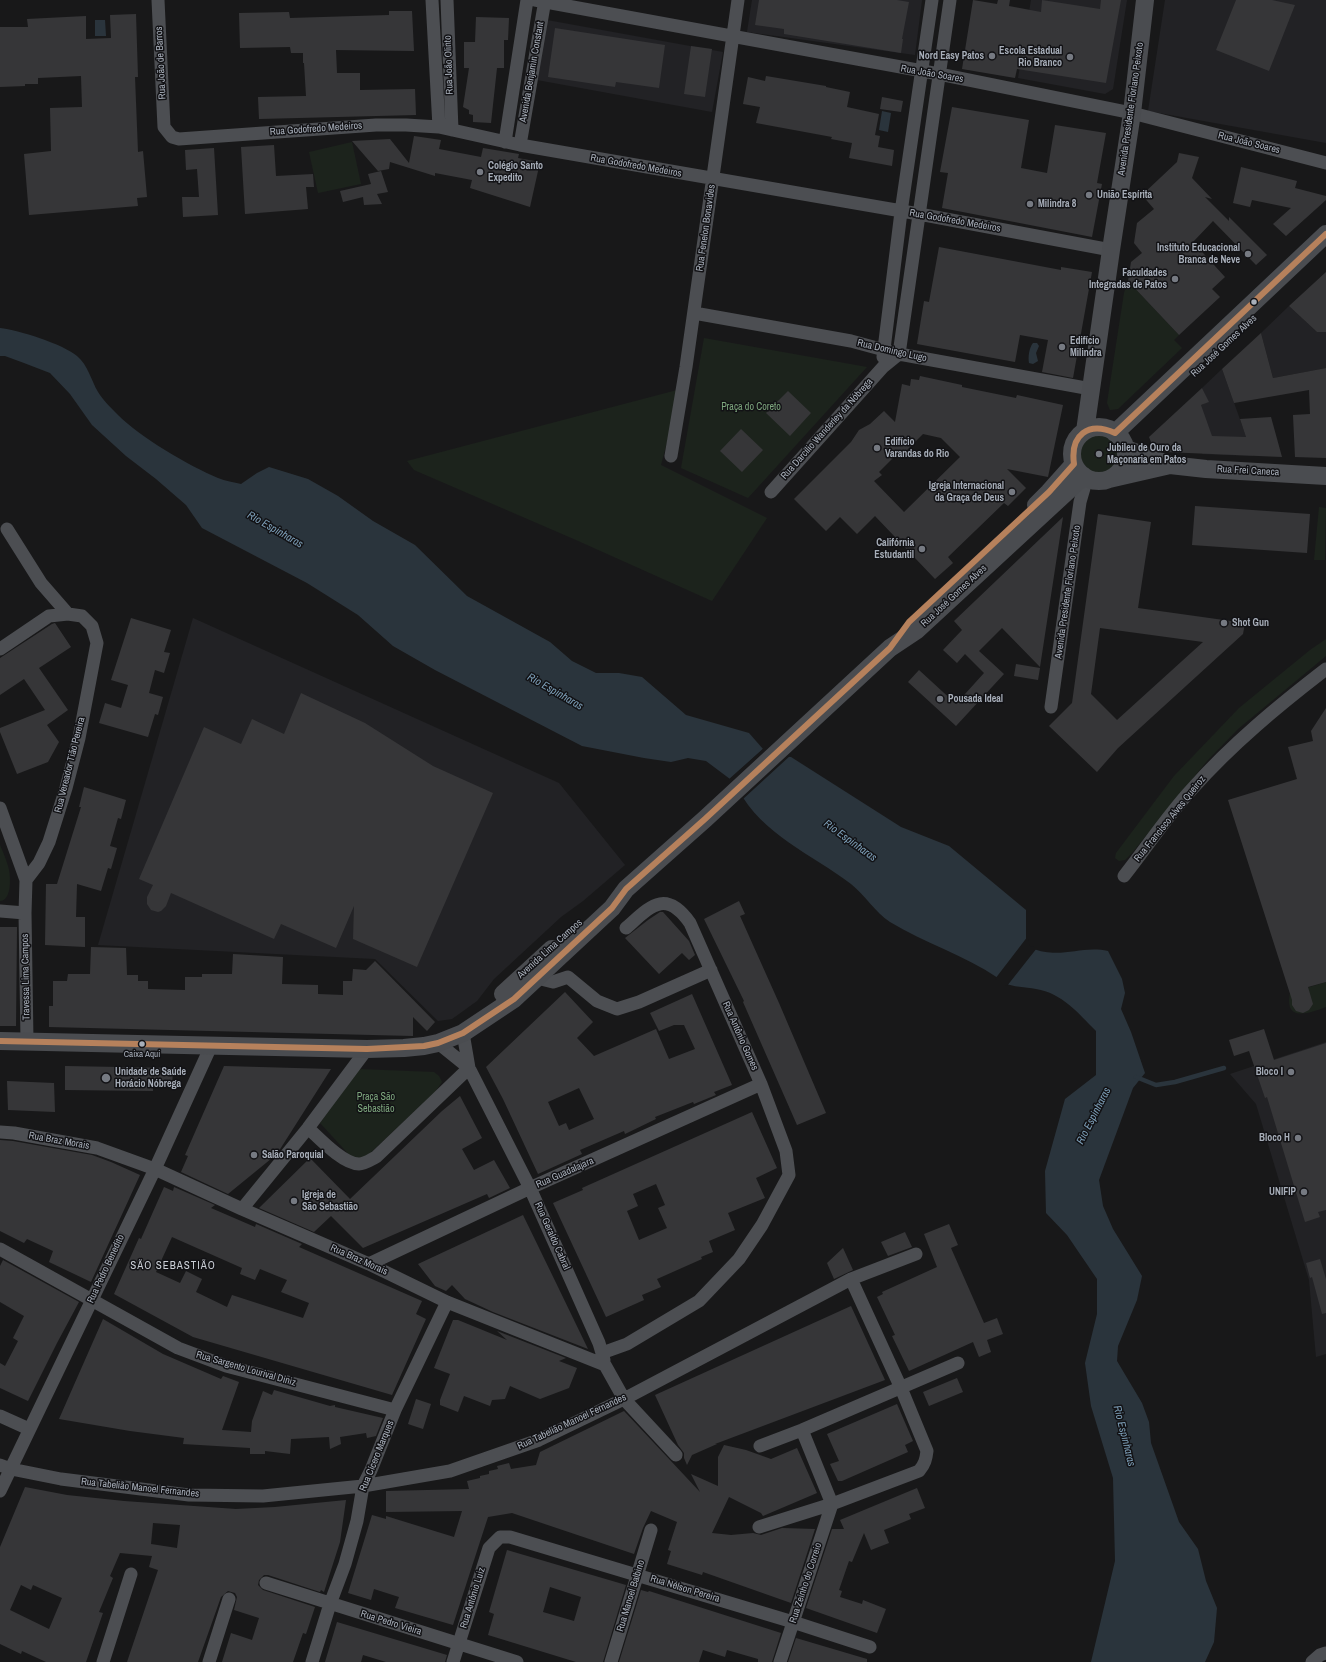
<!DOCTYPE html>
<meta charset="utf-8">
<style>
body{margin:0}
canvas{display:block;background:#181819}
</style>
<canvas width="1326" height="1662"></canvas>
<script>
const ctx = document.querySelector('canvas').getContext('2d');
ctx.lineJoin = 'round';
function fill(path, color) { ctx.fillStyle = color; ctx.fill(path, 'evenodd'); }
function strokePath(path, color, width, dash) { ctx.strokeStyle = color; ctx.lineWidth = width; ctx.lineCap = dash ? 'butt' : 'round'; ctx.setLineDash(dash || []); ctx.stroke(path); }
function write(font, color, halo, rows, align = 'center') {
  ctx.font = font + ' "Archivo Narrow",sans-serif'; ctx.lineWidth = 3; ctx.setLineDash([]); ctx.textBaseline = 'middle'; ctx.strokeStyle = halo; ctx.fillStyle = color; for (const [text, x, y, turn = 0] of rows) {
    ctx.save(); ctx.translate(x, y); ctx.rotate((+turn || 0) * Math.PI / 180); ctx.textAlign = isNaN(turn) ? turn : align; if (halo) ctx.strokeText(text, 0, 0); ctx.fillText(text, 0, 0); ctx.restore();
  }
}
const built = new Path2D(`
 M752,0H922L915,55L747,32Z
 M1031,0H1127L1113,89L1105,94L1018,78Z
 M1165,0H1326V143L1148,111Z
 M547,20L723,52L712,112L537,80Z
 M1289,306L1317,332H1326V368L1273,378L1261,333Z
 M1222,369L1253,456L1202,454L1201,405L1208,402L1202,388Z
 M193,618L559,783L625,865L583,901L561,917L494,979L477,1001L452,1019L438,1021L375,959L98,945Z
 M1326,1042V1354L1316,1357L1309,1280L1256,1104L1230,1074Z`);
const green = new Path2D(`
 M352,142L361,184L318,193L309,152Z
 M1128,281L1179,335L1174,340L1182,348L1118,409L1110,410L1107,403L1124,293Z
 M704,338L867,367L748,498L681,468Z
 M681,389L661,465L767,518L712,601L576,540L414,470L407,461Z
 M1079 454a20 20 0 1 1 40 0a20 20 0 1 1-40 0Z
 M1319,507L1326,508L1325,560H1314Z
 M1326,639V656L1238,729L1207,761L1132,853L1125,860L1119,861L1115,858L1116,853L1174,776L1239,708L1310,650Z
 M0,845C3,852 6,859 8,866C11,875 12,901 0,901Z
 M1326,982V1007C1310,1013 1284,1023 1290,993Z
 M359,1069L434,1072L439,1076L442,1082L435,1092L364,1159L354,1160L320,1123Z`);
const water = new Path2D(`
 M95,20H105L106,36H95Z
 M882,111L891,113L888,132L879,130Z
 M0,328C18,330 63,344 77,356C88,365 91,380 98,392C103,400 111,408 118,415C140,437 189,466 218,478C225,481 234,482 241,484L257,473L269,467L308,479L338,496L373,521L415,545L467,596L550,642L572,661L596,673H619L642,677L686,715L749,733L763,749L730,779L706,761L688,758L671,762L644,758L582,746L435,670L393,646L358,615L307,583L202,528L186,505L156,479L126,456L92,425L70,394L50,373L24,363L5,356H0Z
 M1033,343H1037L1039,346L1036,353L1038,361L1033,364L1029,363C1028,357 1029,348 1033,343Z
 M776,755L791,757L901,827L949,846L1026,910V943L998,978C964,955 925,943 890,922C875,912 865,895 851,884C812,854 762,835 738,789Z
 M1031,948C1061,960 1080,945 1108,951L1122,979L1125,993L1121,1009L1131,1032L1145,1073L1133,1088L1099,1180L1103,1206L1113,1229L1142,1276L1137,1300L1118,1346L1117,1361L1142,1403L1149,1422L1151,1443L1179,1522L1198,1549L1206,1581L1217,1608L1214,1642L1205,1662H1091L1115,1561L1113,1478L1091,1406L1085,1363L1097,1314V1279L1067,1235L1046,1213L1045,1171L1065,1099L1096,1075V1031C1078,1013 1062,993 1036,989C1025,987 1014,987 1003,983Z`);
const pier = new Path2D(`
 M765,747L775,753L791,755L742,800L736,789L728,780Z
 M1028,936L1030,946L1037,948L1007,986L1002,985L1001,982L995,979Z`);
const stream = new Path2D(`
 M1136,1077L1156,1085L1175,1082L1224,1068`);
const building = new Path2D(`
 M759,0H897L909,2L902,39H903L901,53L784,34V29L755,25Z
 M973,0L997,4L998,0H1010L1009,6L1041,12L1042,0L1100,9L1101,0H1121L1106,83L1017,69L1015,78L962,69Z
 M1236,0H1272L1295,5L1269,71L1216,50Z
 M389,11H412L414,51L336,50L337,73H360V90L415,89L416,115L259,119L258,97L306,96L304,63H303V53H291L290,47L240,48L239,13L289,12L290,18L389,15Z
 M136,14L138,77H135L138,152L143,151L147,197L137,198L138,206L29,215L24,154L51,151L50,108L82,107L81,76L38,78V84H25V86L0,87V27H28L27,19L86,16V39L111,38L110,15Z
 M476,17L509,18L508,40H504V68H497L491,123L473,122V115L469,114V110L463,107L469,68H464V42H475Z
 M555,28L665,45L659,88L616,82L615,87L548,77Z
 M691,46L712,49L705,97L684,94Z
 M766,76L826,86V87L850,92L847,107L879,114L875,135L880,136L878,147L894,150L892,166L849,158L852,143L831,139L832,137L756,123L760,107L743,104L748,77L765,81Z
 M882,97L903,101L901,112L880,109Z
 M952,107L1029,120L1021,168L1047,173L1055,125L1106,133L1097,183L1102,184L1092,237L942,208L948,173L940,172Z
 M414,136L441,140L439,149L481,157L483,148L519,154L518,158L540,162L530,207L470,188L472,180L435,173V176L390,162L389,169L378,171L352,141L390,139L409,163Z
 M274,145L276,176L313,174L314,187H306L308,209L245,214L241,147Z
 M214,148L218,215L183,217L182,197H199L197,169L186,170L185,150Z
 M1179,153L1199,157L1192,178L1212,199L1205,197L1229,221V217L1267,255L1256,265L1213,221L1193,242L1225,277L1212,289L1220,297L1179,335L1128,281L1131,262L1142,253L1134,243L1137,223L1154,209L1142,195L1177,162Z
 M1241,167L1297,181L1295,188L1326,196V200L1286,236L1273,224L1291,208L1252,200L1250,207L1233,203Z
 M381,171L388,192L377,194L382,204L364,205L363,197L343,202L340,191L371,184L368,174Z
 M939,247L1061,270V267L1092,272L1073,378L1042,372L1048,340L1020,335L1015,362L917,344L924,301L929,302Z
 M1326,272V332H1317L1289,306Z
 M1261,333L1273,378L1326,368V458L1295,457L1293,415L1310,414L1309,390L1234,403L1222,369Z
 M920,376L962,385V387L1016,398L1017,395L1063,405L1048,477L1007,469L1026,488L1008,506L1004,503L948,557L953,563L935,579L875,516L857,534L840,517L826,531L794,499L851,442L859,430L870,424L884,411L895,422L902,384L910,386L911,379L919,380ZM923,434L941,438L960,457L904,512L874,481L882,475L879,472L899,452L902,455Z
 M1202,388L1209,402L1201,405L1212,436L1246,437L1240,419L1271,417L1282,457L1165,452L1153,447L1149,437Z
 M788,391L811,413L790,436L766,413Z
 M741,429L763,450L742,472L720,451Z
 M1195,506L1310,514L1307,553L1192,545Z
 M1098,514L1151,522L1138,608L1245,623L1243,634L1118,748L1097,772L1049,726L1072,703ZM1100,628L1203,642L1117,720L1091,694Z
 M1063,517L1040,667L1002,628L979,651L1004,674L956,726L908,682L919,670L956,704L984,673L965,654L957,663L943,650L962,630L954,621Z
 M131,618L171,630L164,652L170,653L164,673L155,670L149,693L163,697L158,715L155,714L148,737L99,723L105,703L121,708L128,685L111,680Z
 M55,623L71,647L39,668L68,710L47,725L59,742L48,762L17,774L0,732V728L45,710L24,679L0,695V658L52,624Z
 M1016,664L1040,668L1038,680L1014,676Z
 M301,693L365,723L433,766L493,793L417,967L353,939L354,906L336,948L281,924L274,939L171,893L166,906L161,911L158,912L151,910L147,904V897L153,885L139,879L204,727L241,744L252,719L284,734Z
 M1326,708V982L1308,987L1313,1004L1309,1010L1303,1013L1296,1011L1292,1005V1000L1228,800L1297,779L1288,747L1313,741L1311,731Z
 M84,787L126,800L121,819L118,818L110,846L117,848L111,869L108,868L101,891L77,884L76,917H85V947L45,945L46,884H57L81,807H79Z
 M739,901L745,914L740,916L779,1003L826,1113L797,1125L743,1002L744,1001L704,919Z
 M660,912H663L689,941L695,955L689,960L682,953L659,974L625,938L648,920Z
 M0,927H17L16,1026H0Z
 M91,947L126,948L127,975H138V981H148V989L185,990V977H202V974H232L233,954L283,957L282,984L318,985V994L343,995V981H352L353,969L366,970L375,961L435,1022L427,1031L413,1017V1036L49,1027V1006H53V981H67L68,974H90Z
 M565,992L593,1022L577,1038L594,1056L656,1029L669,1059L695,1049L684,1025H674L659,1031L650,1013L692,994L732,1085L714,1092L716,1095L694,1104L693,1102L655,1117L656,1119L625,1134L624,1131L580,1150L582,1154L538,1174L503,1099L486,1067ZM579,1088L594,1119L569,1130L566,1123L559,1126L548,1102Z
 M1264,1029L1274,1060L1326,1043V1210L1318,1212L1320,1217L1305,1222L1267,1097L1265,1098L1249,1051L1234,1056L1229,1040Z
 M65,1066L173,1068L172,1088H153V1091L65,1090Z
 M224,1066L331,1069L277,1154L228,1194L181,1172L188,1156L185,1155Z
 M7,1081L54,1083L55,1112L8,1110Z
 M460,1096L482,1138L462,1149L474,1170L494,1160L510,1188L489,1198L487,1194L363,1248L331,1216L314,1232L259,1208L310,1158L350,1199L442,1111Z
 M752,1112L777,1168L756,1178L765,1198L728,1213L735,1230L709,1241L713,1252L701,1257L702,1259L657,1279L661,1287L642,1295L644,1300L606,1317L553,1203L583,1190L582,1188ZM656,1184L665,1205L658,1208L667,1228L639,1240L627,1211L638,1206L633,1194Z
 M0,1140L13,1141L92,1155L111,1162L140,1175L91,1282L49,1262L53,1251L27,1239L24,1243L0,1231Z
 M164,1187L173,1191L174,1187L215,1205L211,1208L255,1227L256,1224L302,1244L299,1247L422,1301L416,1314L426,1319L392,1395L193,1337L114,1294L139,1238L141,1239ZM172,1237L242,1268L240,1274L255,1280L260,1269L287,1280L281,1292L309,1303L303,1318L232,1295L227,1307L196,1292L202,1279L186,1271L180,1283L156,1272Z
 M523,1215L558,1287L588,1349L493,1312L465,1299L452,1285L446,1291L435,1286L418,1264Z
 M949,1224L958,1245L951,1248L984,1323L997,1318L1003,1334L987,1340L991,1352L979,1357L973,1342L909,1371L892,1336L895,1335L877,1297L883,1294L882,1292L937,1267L924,1234Z
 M905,1232L912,1247L888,1256L881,1242Z
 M843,1248L853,1270L834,1279L827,1263Z
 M1320,1259L1326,1279V1313L1322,1314L1312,1277L1310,1278L1306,1263Z
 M3,1260L79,1302L57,1343L28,1401L0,1388V1363L5,1366L18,1341L13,1338L24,1316L0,1302V1266Z
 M851,1306L885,1380L715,1444H717L692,1455L687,1465L684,1458V1453L678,1445L655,1395Z
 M103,1319L163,1354L221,1379L223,1376L239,1382L222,1430L251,1432L252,1421L263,1391L272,1395L274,1390L330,1406L335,1405V1407L383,1418L376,1436L367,1438L366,1433L340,1437L341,1444L330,1449L329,1437L291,1439L290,1454L265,1451V1454H250V1448L183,1444L184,1438L130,1431L59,1419Z
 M453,1320H458L507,1340L497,1331L566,1358L559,1361L577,1368L569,1388L540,1399L510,1386L505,1399L492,1400L490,1406L464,1396L458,1412L440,1405V1400L450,1374L434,1368Z
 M957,1378L963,1392L929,1406L923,1392Z
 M416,1399L431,1404L423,1429L408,1424Z
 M897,1404L913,1441L905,1445L908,1452L842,1481H838L830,1464L839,1461L827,1434Z
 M624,1411L700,1492L691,1474L718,1486V1457L724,1445L746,1450L771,1459L797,1448L817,1493L763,1516L761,1513L729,1497L712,1533L731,1535L753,1533L761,1535L782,1528L815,1529L791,1603L703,1572L702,1575L667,1564L671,1551L668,1550L677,1522L651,1511L643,1528L634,1554L512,1513L488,1517L453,1625L395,1608L399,1597L374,1589L371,1600L348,1593L372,1515L386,1519V1516L454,1537L462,1511L386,1512V1491L469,1489L467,1481L480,1478V1476L489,1474V1471L498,1469L497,1466L509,1463L511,1469L536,1465L540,1452Z
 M25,1487L67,1495L124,1501L236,1509L275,1507L346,1500L340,1542L324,1592L321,1590L320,1592L268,1575H264L259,1580L258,1585L263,1590L315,1607L306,1634L303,1633L293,1662H222L231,1633L252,1640L259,1618L234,1610L237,1597L235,1593L228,1591L221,1597L198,1662H127L158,1570L149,1567L152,1556L120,1553L110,1576L113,1578L99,1612L103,1613L86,1662H46L22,1651L21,1654L0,1644V1547ZM153,1523L180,1525L177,1548L151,1544ZM21,1585L31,1590L33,1585L62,1598L49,1629L10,1610Z
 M917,1488L925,1508L909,1514L911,1519L884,1530L889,1543L871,1550L864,1533L852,1562L849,1561L839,1590L842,1591L840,1597L862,1604L863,1600L886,1609L877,1633L806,1608L832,1529H844L840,1520Z
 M507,1550L626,1585L603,1662H576L488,1635L494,1614L489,1612ZM550,1587L581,1597L574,1621L543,1612Z
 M641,1590L648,1592L649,1591L781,1633L772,1662H758V1659L727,1650L725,1657L703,1650L699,1662H619Z
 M337,1622L447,1655L445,1662H386L363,1655L361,1662H325Z
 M796,1638L867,1659V1662H788Z`);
const street = new Path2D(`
 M158,0L164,127L172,137L179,139L376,125H406L439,127L520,145L919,214L1111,250
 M432,0L439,127
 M447,0L452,130
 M535,0L939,74L1132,113L1326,163
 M505,142L527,0
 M520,145L545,0
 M694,313L851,341L899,354L1091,389
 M883,357L901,212L932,0
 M671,456L686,367L738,0
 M771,492L883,367L899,354L950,0
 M7,529L41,583L68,614
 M0,649L49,616L68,614L82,616L92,626L97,643L79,738L66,788L49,842L39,863L26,880
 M1051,707L1080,502L1087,478
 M0,808L26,880L25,913L27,1041
 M1124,876C1147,847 1167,816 1192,789C1232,744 1278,706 1326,669
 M0,911L25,913
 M537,978L553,982L568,977L597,1001L617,1009L639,1002L711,970
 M463,1033L469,1068L530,1188L599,1343L604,1360
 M438,1043L469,1068
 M308,1128C319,1138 343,1164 359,1164C365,1164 370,1160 376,1157L469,1068
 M0,1132L14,1133L97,1148L155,1169L242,1209L369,1264L447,1302L605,1365L624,1399L676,1455
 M242,1209L308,1128L367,1049
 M0,1249L178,1348L226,1366L395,1410
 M369,1264L530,1188L761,1084
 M602,1353L627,1344L699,1301L739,1259L762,1225L789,1175L786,1151L761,1084L690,923C665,888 650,907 626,928
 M0,1416L29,1429
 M760,1446L802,1430L958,1363
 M0,1465L11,1469L61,1479L189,1495L263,1496L363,1486L450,1471L539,1440L624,1399L851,1279L916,1254
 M0,1491L155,1169L211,1046
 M759,1527L832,1504L919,1471C925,1464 926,1459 927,1451L901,1388L851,1279
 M266,1583L517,1662
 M103,1662L131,1574
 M209,1662L229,1599
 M312,1662L330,1604L345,1564L357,1521L363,1486L371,1470L395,1410L447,1302
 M453,1662L489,1548L500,1537H510L793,1622L870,1647
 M611,1662L651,1530
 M780,1662L832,1504L802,1430
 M1312,1662L1320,1655L1326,1653`);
const secondary = new Path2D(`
 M1072 454a27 27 0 1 1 54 0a27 27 0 1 1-54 0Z
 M1085,431L1111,250L1132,113L1145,0
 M1115,433L1326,234
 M1126,449L1170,465L1206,469L1326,476
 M1109,479L1170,465
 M1036,505L1049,492L1074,464
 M503,994L552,949
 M0,1041L367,1049L404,1048L424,1046L438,1043L463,1033L514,999L612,908L626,889L705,819L890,648L917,630L1084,476`);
const bus1 = new Path2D(`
 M0,1041L367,1049L424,1046L438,1043L463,1033L514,999L612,908L626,889L705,819L890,648L909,622L1049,492L1074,464C1070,435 1088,421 1115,433L1326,234`);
const markers = [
 [992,56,4,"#767a82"],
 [1070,57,4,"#767a82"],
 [480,172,4,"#767a82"],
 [1089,195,4,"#767a82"],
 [1030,204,4,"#767a82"],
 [1248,254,4,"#767a82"],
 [1175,279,4,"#767a82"],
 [1254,302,3.5,"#a8afba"],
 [1062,347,4,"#767a82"],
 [877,448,4,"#767a82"],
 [1099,454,4,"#767a82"],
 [1012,492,4,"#767a82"],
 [922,549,4,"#767a82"],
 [1224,623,4,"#767a82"],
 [940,699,4,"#767a82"],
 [142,1044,3.5,"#a8afba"],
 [1291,1072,4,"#767a82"],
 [106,1078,5,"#767a82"],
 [1298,1138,4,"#767a82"],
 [254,1155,4,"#767a82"],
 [1304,1192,4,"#767a82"],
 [294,1201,4,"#767a82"]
];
const busNames = [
 ["Caixa Aqui",142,1055]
];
const poiNames = [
 ["Escola Estadual",1062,51,"right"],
 ["Rio Branco",1062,63,"right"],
 ["Nord Easy Patos",984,56,"right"],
 ["Colégio Santo",488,166],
 ["Expedito",488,178],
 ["União Espírita",1097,195],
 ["Milindra 8",1038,204],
 ["Instituto Educacional",1240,248,"right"],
 ["Branca de Neve",1240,260,"right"],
 ["Faculdades",1167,273,"right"],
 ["Integradas de Patos",1167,285,"right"],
 ["Edifício",1070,341],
 ["Milindra",1070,353],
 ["Edifício",885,442],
 ["Varandas do Rio",885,454],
 ["Jubileu de Ouro da",1107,448],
 ["Maçonaria em Patos",1107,460],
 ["Igreja Internacional",1004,486,"right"],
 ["da Graça de Deus",1004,498,"right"],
 ["Califórnia",914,543,"right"],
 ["Estudantil",914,555,"right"],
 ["Shot Gun",1232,623],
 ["Pousada Ideal",948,699],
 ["Unidade de Saúde",115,1072],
 ["Horácio Nóbrega",115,1084],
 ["Bloco I",1283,1072,"right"],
 ["Bloco H",1290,1138,"right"],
 ["Salão Paroquial",262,1155],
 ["UNIFIP",1296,1192,"right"],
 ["Igreja de",302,1195],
 ["São Sebastião",302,1207]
];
const streetNames = [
 ["Rua João de Barros",161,63,-93],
 ["Rua João Olinto",449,65,-92],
 ["Avenida Benjamin Constant",532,72,-80],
 ["Rua João Soares",932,74,10],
 ["Avenida Presidente Floriano Peixoto",1131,109,-82],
 ["Rua Godofredo Medeiros",316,129,-4],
 ["Rua João Soares",1249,143,14],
 ["Rua Godofredo Medeiros",636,166,10],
 ["Rua Godofredo Medeiros",955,221,10],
 ["Rua Fenelon Bonavides",706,228,-82],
 ["Rua José Gomes Alves",1224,346,-43],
 ["Rua Domingo Lugo",892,351,13],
 ["Rua Darcílio Wanderley da Nóbrega",827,429,-48],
 ["Rua Frei Caneca",1248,471,3],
 ["Avenida Presidente Floriano Peixoto",1068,592,-82],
 ["Rua José Gomes Alves",954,596,-43],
 ["Rua Vereador Tião Pereira",70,765,-76],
 ["Rua Francisco Alves Queiroz",1170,819,-51],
 ["Avenida Lima Campos",550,949,-42],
 ["Travessa Lima Campos",26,977,-91],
 ["Rua Antônio Gomes",740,1036,66],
 ["Rua Braz Morais",59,1141,10],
 ["Rua Guadalajara",565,1173,-24],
 ["Rua Geraldo Cabral",552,1236,66],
 ["Rua Braz Morais",359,1260,24],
 ["Rua Pedro Benedito",106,1269,-65],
 ["Rua Sargento Lourival Diniz",246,1369,16],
 ["Rua Tabelião Manoel Fernandes",572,1422,-25],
 ["Rua Cícero Marques",377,1456,-68],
 ["Rua Tabelião Manoel Fernandes",140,1488,6],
 ["Rua Zeinho do Correio",806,1583,-72],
 ["Rua Nélson Pereira",685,1589,17],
 ["Rua Manoel Balbino",631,1596,-73],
 ["Rua Antônio Luiz",473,1598,-73],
 ["Rua Pedro Vieira",391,1623,17]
];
const parkNames = [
 ["Praça do Coreto",751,407],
 ["Praça São",376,1097],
 ["Sebastião",376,1109]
];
const waterNames = [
 ["Rio Espinharas",275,530,30],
 ["Rio Espinharas",555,692,30],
 ["Rio Espinharas",850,841,36],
 ["Rio Espinharas",1094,1116,-63],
 ["Rio Espinharas",1124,1436,76]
];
const neighbourhoodNames = [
 ["SÃO SEBASTIÃO",173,1266]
];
fill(built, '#222225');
fill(green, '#1c231c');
fill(water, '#2a343c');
fill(pier, '#181819');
strokePath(stream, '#2a343c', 4.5);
fill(building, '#363638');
strokePath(street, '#4c4e52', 13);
strokePath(secondary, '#4a4c50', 18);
strokePath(bus1, '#b6815c', 6);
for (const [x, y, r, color] of markers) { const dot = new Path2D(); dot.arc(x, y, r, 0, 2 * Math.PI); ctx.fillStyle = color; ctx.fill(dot); strokePath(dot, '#121215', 1.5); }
write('9px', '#a8afba', '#121215', busNames);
write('bold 10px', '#a8afba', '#121215', poiNames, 'left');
write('10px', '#a8afba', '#121215', streetNames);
write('10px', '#7ea77e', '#121215', parkNames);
write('italic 11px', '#7d9fb8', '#121215', waterNames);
ctx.letterSpacing = '1px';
write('11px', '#caced6', '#121215', neighbourhoodNames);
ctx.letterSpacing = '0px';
</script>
